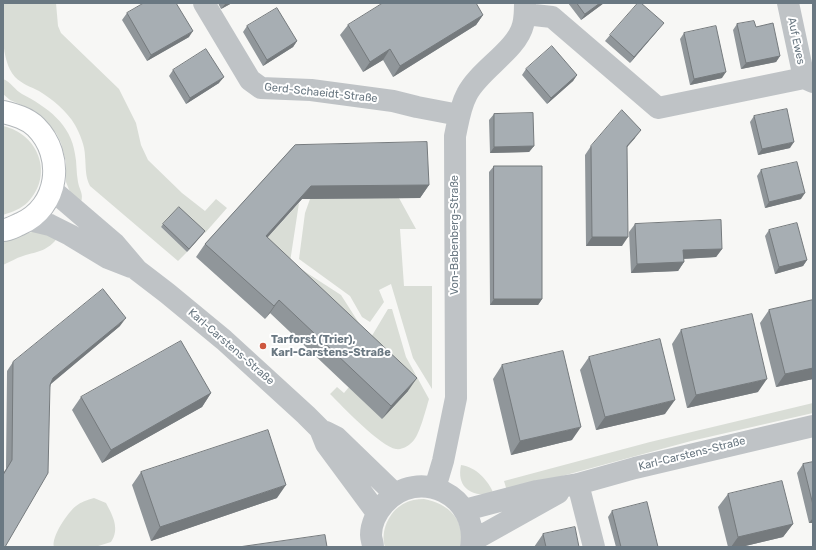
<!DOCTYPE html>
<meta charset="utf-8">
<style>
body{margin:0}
#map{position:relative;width:816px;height:550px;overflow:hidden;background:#f7f7f5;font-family:Rubik,sans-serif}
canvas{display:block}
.frame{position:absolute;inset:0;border:4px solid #6a7882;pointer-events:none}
</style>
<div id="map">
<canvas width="816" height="550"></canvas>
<div class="frame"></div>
</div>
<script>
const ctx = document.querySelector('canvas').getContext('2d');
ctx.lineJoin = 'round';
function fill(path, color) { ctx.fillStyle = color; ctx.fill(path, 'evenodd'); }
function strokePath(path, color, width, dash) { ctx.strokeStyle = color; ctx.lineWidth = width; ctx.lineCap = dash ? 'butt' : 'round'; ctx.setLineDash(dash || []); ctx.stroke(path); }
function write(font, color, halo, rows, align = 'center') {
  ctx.font = font + ' Rubik,sans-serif'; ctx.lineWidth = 4; ctx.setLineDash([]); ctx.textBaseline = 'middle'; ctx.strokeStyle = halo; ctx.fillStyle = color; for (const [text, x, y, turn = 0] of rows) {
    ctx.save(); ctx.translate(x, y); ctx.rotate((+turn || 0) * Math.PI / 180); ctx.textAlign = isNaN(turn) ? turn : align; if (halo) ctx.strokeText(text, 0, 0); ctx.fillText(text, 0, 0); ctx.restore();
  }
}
const green = new Path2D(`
 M3,3H56L58,26L61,33L119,89L136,123L141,145L148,160L182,193L205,211L216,199L227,208L205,233L179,209L161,227L187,252L178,261L90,186C85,177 86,167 85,156C85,146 80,134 75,125C67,111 52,99 39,91C31,87 22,84 15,77C0,60 3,25 3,3Z
 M3,79C11,82 15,90 22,94C47,107 71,124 75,154C77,163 76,172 78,182C79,189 84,194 81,202L70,192L66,182V162L61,143L56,133L35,111L10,100L3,94Z
 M3,126C39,134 54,175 28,202C21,209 12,212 3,215Z
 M399,198L416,229H400L404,286H432V389L413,358L391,284L379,290L384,302L370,322L362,317L350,296L299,259L305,213L310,199Z
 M299,203L290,262L341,295L364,331L257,249Z
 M36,231L58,237C48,251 39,251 23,256C16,258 10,262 3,265V239Z
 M388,309H392L406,357L429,399C426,409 420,433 414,440C410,445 403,450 396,449C381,447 342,406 330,394L337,387L344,393L349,387L364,349Z
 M813,403V413L691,441L507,491L504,481L650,442Z
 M461,465C476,467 488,480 494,494C473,497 456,489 461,465Z
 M94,498L106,503C113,516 120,529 111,542L95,547H54C51,537 68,512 76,506C81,502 87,500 94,498Z
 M424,499C448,503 467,521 460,547H385C380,531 389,512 403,504C410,500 417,499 424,499Z`);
const minor = new Path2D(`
 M204,3L250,80L261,88L311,90L393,101L417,107L459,115
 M788,3L804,78
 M525,14L552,17L658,108L804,78L813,82
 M51,189L114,243L137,270L167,293L224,340L306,415L320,429L326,444L377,513
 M29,220L50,225L70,235L108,258L131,267
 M326,432L336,437L395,494
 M578,484L594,547
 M435,488L443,461L456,398L455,136C458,122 460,107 467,94C479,70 517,50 523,25C525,18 525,10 525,3
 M465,510L537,491L578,484L635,468L813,426
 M472,541L558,493
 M373,547C373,543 371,539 371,535C371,524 377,512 384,504C418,465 480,496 471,547`);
const secondary = new Path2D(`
 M3,112C15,115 27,118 36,127C65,156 59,207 20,224C15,226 9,230 3,230`);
const wall = new Path2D(`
 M218,3H232L221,9Z
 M568,3H604L581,20Z
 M127,13L189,37L147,61L122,20Z
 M483,15L476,25L393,77L383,60L363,72L340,35L348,25Z
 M737,24L756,27L780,56L776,62L741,69L733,30Z
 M247,26L297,41L293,47L263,66L243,32Z
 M659,29L630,63L605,41L610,35Z
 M684,33L722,78L690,85L680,39Z
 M526,69L577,75L573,81L547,104L522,75Z
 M173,70L219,83L186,104L169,76Z
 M494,114L534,146L529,152L490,153L489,120Z
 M754,116L790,148L758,155L750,122Z
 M635,138L627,147L622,246H586L585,155L591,146Z
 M295,145L429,185L420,198L302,199L267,238L408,391L382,419L270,313L265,319L196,257L205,244Z
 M494,166L542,299L538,305H490L489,172Z
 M761,170L801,199L765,208L757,176Z
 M163,224L205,231L187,252L161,227Z
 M635,224L722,249L716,257L684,259V262L678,271L631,273L629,232Z
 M769,230L807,260L803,266L775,274L765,236Z
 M813,300V379L776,387L760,323L769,310Z
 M120,326L51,384L3,547V473L6,469L7,371L13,362Z
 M681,330L758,392L687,408L672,344Z
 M589,357L665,414L596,430L580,370Z
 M502,365L572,440L511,455L493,379Z
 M211,393L202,407L102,463L72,410L81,397Z
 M813,462V523H809L797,473L803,464Z
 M141,472L277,498L151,541L132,485Z
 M728,494L793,524L783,537L741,547H728L718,507Z
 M612,511L658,547H616L608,517Z
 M543,534L579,547H534Z`);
const shadedWall = new Path2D(`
 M226,3H232L221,9Z
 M600,3H604L581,20L585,14Z
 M483,15L476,25L393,77L400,66Z
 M664,23L659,29L630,63L634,57Z
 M193,31L189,37L147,61L151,55Z
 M297,41L293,47L263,66L267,60Z
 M390,49L383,60L363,72L370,62Z
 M780,56L776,62L741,69L746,63Z
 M726,72L722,78L690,85L694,79Z
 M577,75L573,81L547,104L551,98Z
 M224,77L219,83L186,104L190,98Z
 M641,130L635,138L621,154L627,146Z
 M794,142L790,148L758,155L762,149Z
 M534,146L529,152L490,153L494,147Z
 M429,185L420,198L302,199L257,249L266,236L311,186Z
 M805,193L801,199L765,208L769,202Z
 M205,231L203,234L187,252L189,249Z
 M592,237H628L622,246H586Z
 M722,249L716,257L678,259L683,250Z
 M807,260L803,266L775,274L779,267Z
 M684,262L678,271L631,273L637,264Z
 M494,299H542L538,305H490Z
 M279,300L270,313L265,319L274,306Z
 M126,318L120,326L47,387L53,378Z
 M813,368V379L776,387L785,374Z
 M417,378L408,391L382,419L391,406Z
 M767,379L758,392L687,408L696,395Z
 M211,393L202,407L102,463L111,450Z
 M675,400L665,414L596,430L605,417Z
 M581,427L572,440L511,455L520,441Z
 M286,485L277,498L151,541L160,527Z
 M813,518V523H809Z
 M793,524L783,537L741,547H731L738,537Z`);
const building = new Path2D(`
 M144,3H176L193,31L151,55L127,13Z
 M383,3H476L483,15L400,66L390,49L370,62L348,25Z
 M577,3H600L585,14Z
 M638,3H641L664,23L634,57L610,35Z
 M277,8L297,41L267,60L247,26Z
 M754,21L756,27L773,23L780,56L746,63L737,24Z
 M716,26L726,72L694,79L684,33Z
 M552,46L577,75L551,98L526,69Z
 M206,49L224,77L190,98L173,70Z
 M787,109L794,142L762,149L754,116Z
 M622,110L641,130L627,146L628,237H592L591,146Z
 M533,113L534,146L494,147V114Z
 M427,142L429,185L311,186L266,236L417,378L391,406L279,300L274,306L205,244L295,145Z
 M797,162L805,193L769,202L761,170Z
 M494,166H542V299H494Z
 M179,207L205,231L189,249L163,224Z
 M721,220L722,249L683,250L684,262L637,264L635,224Z
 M797,223L807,260L779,267L769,230Z
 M103,289L126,318L53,378L50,385L48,473L5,547H3V475L12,460L13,362Z
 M813,300V368L785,374L769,310Z
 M752,314L767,379L696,395L681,330Z
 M660,339L675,400L605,417L589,357Z
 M181,341L211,393L111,450L81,397Z
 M563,351L581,427L520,441L502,365Z
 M268,430L286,485L160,527L141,472Z
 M813,462V505L803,464Z
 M782,481L793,524L738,537L728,494Z
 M647,502L658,547H621L612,511Z
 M575,527L579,547H546L543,534Z
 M325,535L327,547H239Z`);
const markers = [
 [263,346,4,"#ce573e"]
];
const streetNames = [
 ["Auf Ewes",796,41,78],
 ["Gerd-Schaeidt-Straße",321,93,6],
 ["Von-Babenberg-Straße",455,235,-90],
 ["Karl-Carstens-Straße",231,347,41],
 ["Karl-Carstens-Straße",692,454,-14]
];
const poiNames = [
 ["Tarforst (Trier),",271,340],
 ["Karl-Carstens-Straße",271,353]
];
fill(green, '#d9ddd6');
strokePath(secondary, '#b2b7ba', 24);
strokePath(minor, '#bfc3c6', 22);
strokePath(secondary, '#fff', 22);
fill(wall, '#90969a');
fill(shadedWall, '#757a7d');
fill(building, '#a7aeb3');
strokePath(building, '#757a7d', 1);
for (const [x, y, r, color] of markers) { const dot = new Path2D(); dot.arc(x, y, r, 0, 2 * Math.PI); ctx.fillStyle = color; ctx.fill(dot); strokePath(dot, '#fff', 1.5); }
write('11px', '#6a7882', '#fff', streetNames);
write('bold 11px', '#6a7882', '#fff', poiNames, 'left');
</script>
